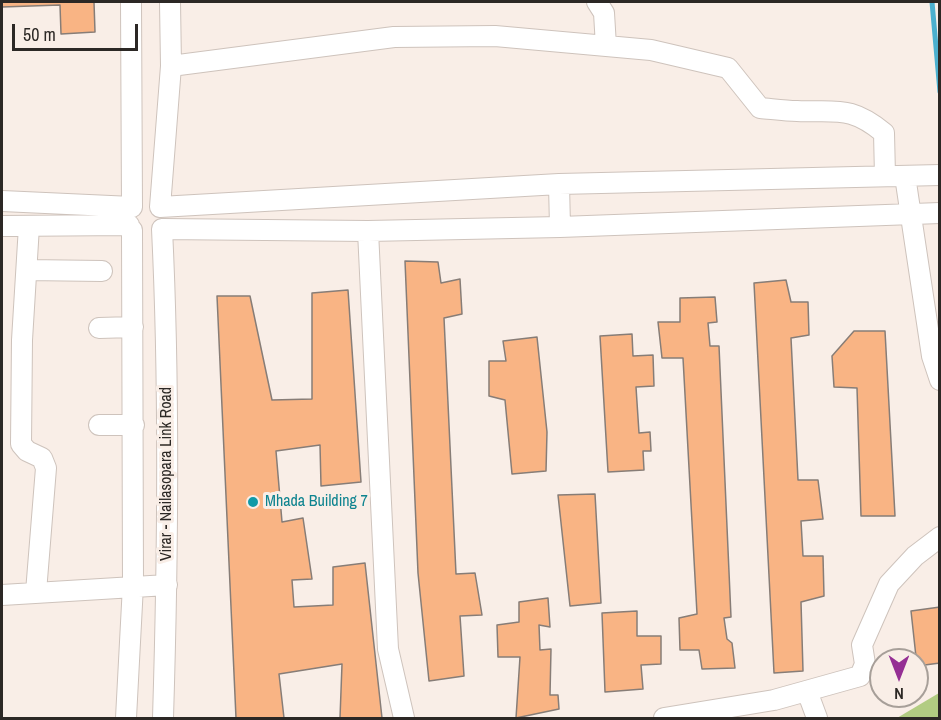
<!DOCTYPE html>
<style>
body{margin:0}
#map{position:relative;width:941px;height:720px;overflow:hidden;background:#f9eee7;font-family:"Archivo Narrow",sans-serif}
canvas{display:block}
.frame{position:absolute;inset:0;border:3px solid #2c2825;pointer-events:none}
.north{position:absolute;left:869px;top:648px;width:60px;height:60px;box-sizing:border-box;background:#f9eee7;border:2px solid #a79f99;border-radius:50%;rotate:180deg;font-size:16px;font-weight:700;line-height:24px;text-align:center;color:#2c2825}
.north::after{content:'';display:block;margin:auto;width:21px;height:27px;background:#952f94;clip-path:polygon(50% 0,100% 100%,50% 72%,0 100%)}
.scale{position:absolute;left:12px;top:24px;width:126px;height:27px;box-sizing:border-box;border:3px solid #2c2825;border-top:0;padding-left:8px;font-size:18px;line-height:21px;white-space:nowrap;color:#2c2825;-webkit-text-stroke:4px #f9eee7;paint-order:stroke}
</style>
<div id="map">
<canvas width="941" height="720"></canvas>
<div class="frame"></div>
<div class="north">N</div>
<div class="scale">50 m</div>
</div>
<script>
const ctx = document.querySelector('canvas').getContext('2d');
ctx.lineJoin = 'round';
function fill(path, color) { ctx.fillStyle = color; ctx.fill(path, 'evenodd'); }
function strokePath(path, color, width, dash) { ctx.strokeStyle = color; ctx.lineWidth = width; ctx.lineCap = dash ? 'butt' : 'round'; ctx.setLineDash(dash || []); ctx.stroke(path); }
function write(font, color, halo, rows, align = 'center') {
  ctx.font = font + ' "Archivo Narrow",sans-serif'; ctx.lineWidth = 6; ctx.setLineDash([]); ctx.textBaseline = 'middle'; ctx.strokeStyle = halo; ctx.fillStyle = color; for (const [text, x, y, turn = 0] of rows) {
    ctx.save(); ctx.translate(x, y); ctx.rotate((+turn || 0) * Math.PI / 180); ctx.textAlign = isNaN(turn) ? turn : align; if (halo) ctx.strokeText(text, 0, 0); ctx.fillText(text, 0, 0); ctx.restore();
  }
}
const green = new Path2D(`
 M939,693V718H897Z`);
const stream = new Path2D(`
 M932,2L940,92`);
const building = new Path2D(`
 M2,2H94L95,32L61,34L60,5L2,7Z
 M405,261L438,262L441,283L460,279L462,314L444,318L456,574L475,573L482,615L460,616L464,676L429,681L418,573Z
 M786,280L791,302H808L809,335L791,338L798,480H818L823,519L801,521L803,556H823L824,596L801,602L803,671L774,673L754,283Z
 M348,290L361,482L321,486L320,445L276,451L282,522L303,518L312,579L292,580L294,607L333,605V567L365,563L382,718H340L342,664L279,674L284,718H236L217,296H250L272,400L312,399V293Z
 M715,297L717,322L708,323L710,346H719L731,617L724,618L727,639L732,643L735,668L702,669L699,650H680L679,618L697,614L683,358H662L658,322H680V298Z
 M854,331H885L895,516H861L857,388L834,387L832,356Z
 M632,334L633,356L653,355L654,386L636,387L639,433L650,432L651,451H643L644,470L608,472L600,336Z
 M537,337L547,432L546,471L512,474L505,400L489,396V361H506L503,341Z
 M595,494L601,603L570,606L558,495Z
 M548,598L550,627L539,625L540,650L551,649L550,695H558L559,709L516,718L520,657H498L497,625L519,622V602Z
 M940,607V663L917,666L911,611Z
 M637,611V636H661V664L641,665L643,689L605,692L602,613Z`);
const minor = new Path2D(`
 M170,2L171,66L160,207L559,184L940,175
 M597,2L604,13L606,46
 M171,66L394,37L495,36L651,50L728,68L760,108C772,109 785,111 797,111C837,113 850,105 884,133L885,176
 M905,176L932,356L940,380
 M559,184L560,227
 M2,201L132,207L131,2
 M2,226L129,225
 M29,226L22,340L21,444L27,451L42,458L46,468L36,592
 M368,231L388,649L404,718
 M27,270L102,271
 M99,328L133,327
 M99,425H134
 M2,595L167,585
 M807,691L817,718
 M126,718L133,585L132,230
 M163,718C168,555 170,392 162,229L368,231L560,227L940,213
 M664,718L774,700L860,676L865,664L862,645L889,584L915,556L940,537`);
const markers = [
 [253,502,6,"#0f9aa8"]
];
const streetNames = [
 ["Virar - Nailasopara Link Road",167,474,-90]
];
const cultureNames = [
 ["Mhada Building 7",265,502]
];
fill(green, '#b2cc82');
strokePath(stream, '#4cb0cf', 5);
fill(building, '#f9b484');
strokePath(building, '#877d77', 1.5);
strokePath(minor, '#cec3bc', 22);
strokePath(minor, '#fff', 20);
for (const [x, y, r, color] of markers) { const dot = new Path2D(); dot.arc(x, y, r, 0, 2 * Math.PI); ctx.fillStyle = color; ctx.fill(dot); strokePath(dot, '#f9eee7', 2); }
write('16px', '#2c2825', '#f9eee7', streetNames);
write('16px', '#0d838f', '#f9eee7', cultureNames, 'left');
</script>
